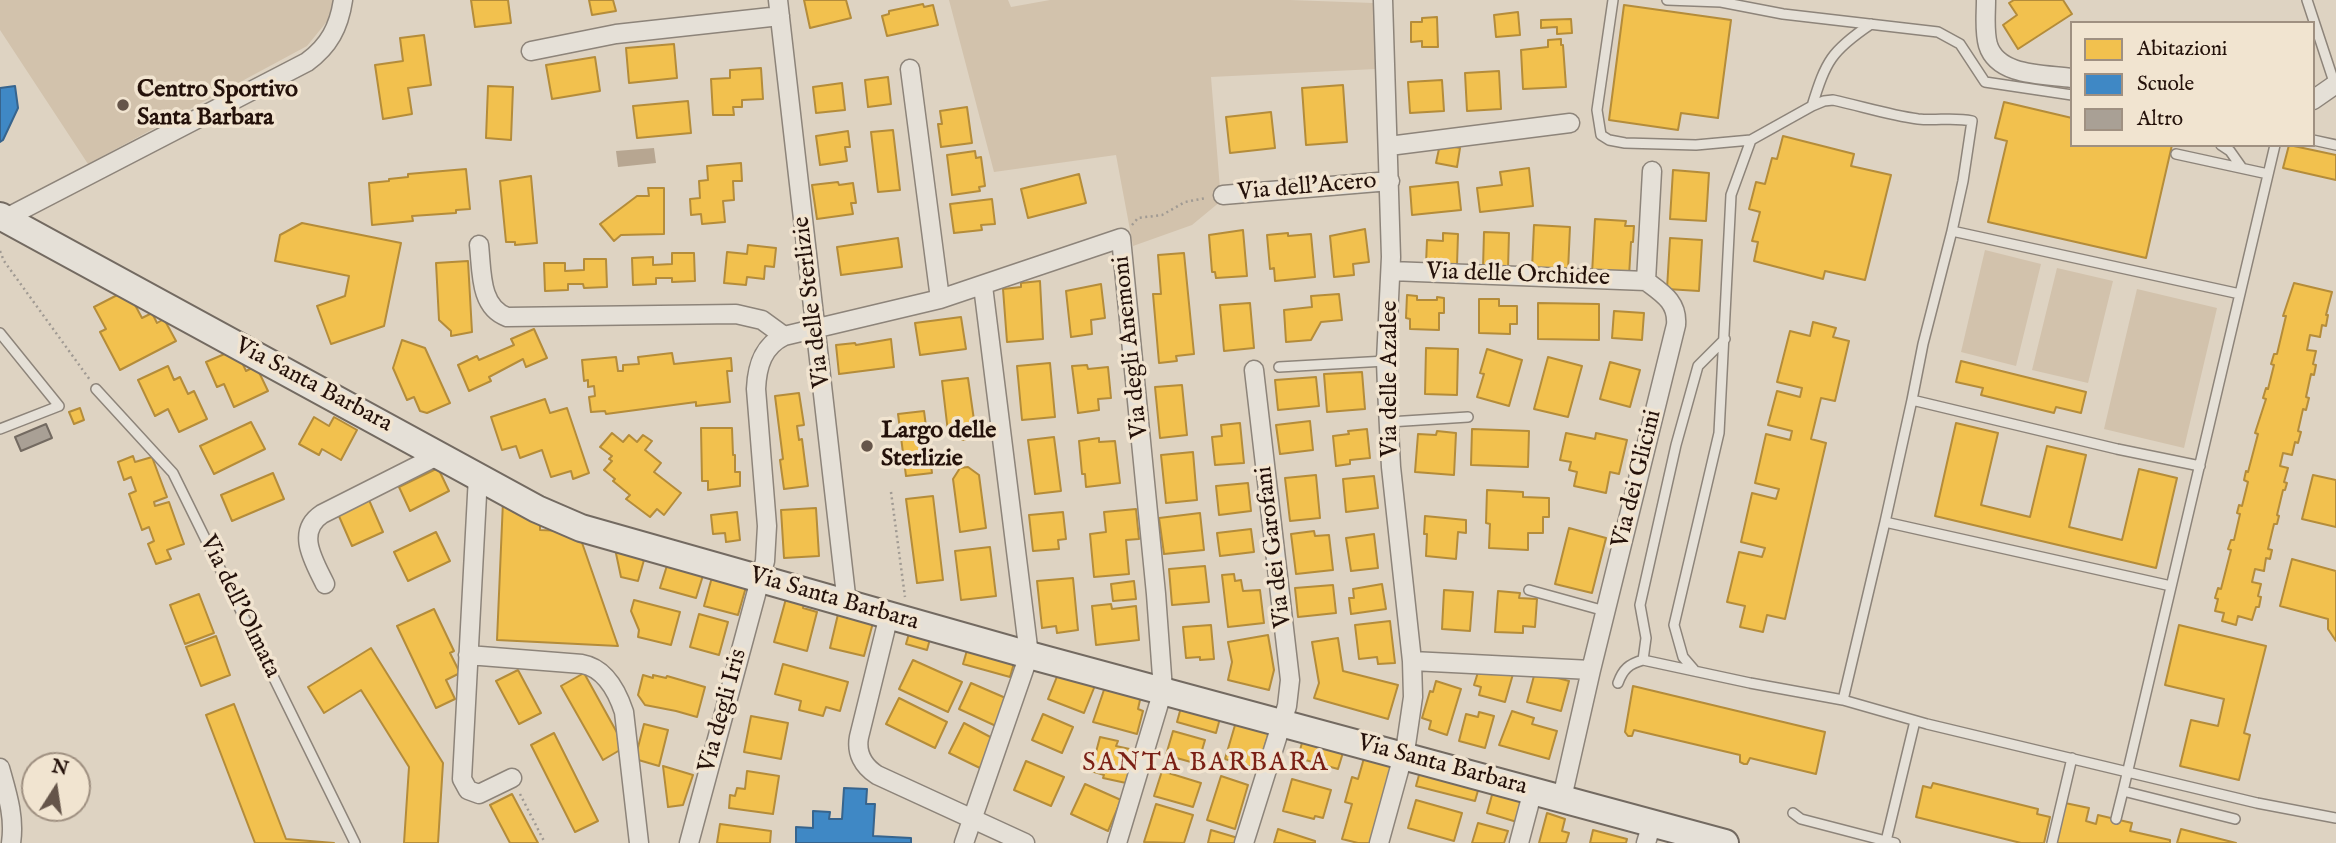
<!DOCTYPE html>
<style>
body{margin:0}
#map{position:relative;width:2336px;height:843px;overflow:hidden;background:#ded3c2;font-family:"IM FELL English",serif}
canvas{display:block}
.legend{position:absolute;left:2070px;top:21px;width:245px;height:126px;box-sizing:border-box;background:#f1e4d0;border:2px solid #9f9081;margin:0;padding:9px 12px;list-style:none;font-size:21px;color:#24110a}
.legend li{display:flex;align-items:center;gap:14px;height:35px}
.legend b{width:35px;border:2px solid #9f9081}
.north{position:absolute;left:21px;top:752px;width:70px;height:70px;box-sizing:border-box;background:#f1e4d0;border:2px solid #9f9081;border-radius:50%;rotate:12deg;font-size:19px;font-weight:700;line-height:28px;text-align:center;color:#24110a}
.north::after{content:'';display:block;margin:auto;width:24px;height:32px;background:#65554a;clip-path:polygon(50% 0,100% 100%,50% 72%,0 100%)}
</style>
<div id="map">
<canvas width="2336" height="843"></canvas>
<ul class="legend">
<li><b style="height:19px;background:#f2c14e"></b>Abitazioni</li>
<li><b style="height:19px;background:#3f88c5"></b>Scuole</li>
<li><b style="height:19px;background:#a9a095"></b>Altro</li>
</ul>
<div class="north">N</div>
</div>
<script>
const ctx = document.querySelector('canvas').getContext('2d');
ctx.lineJoin = 'round';
function fill(path, color) { ctx.fillStyle = color; ctx.fill(path, 'evenodd'); }
function strokePath(path, color, width, dash) { ctx.strokeStyle = color; ctx.lineWidth = width; ctx.lineCap = dash ? 'butt' : 'round'; ctx.setLineDash(dash || []); ctx.stroke(path); }
function write(font, color, halo, rows, align = 'center') {
  ctx.font = font + ' "IM FELL English",serif'; ctx.lineWidth = 7; ctx.setLineDash([]); ctx.textBaseline = 'middle'; ctx.strokeStyle = halo; ctx.fillStyle = color; for (const [text, x, y, turn = 0] of rows) {
    ctx.save(); ctx.translate(x, y); ctx.rotate((+turn || 0) * Math.PI / 180); ctx.textAlign = isNaN(turn) ? turn : align; if (halo) ctx.strokeText(text, 0, 0); ctx.fillText(text, 0, 0); ctx.restore();
  }
}
const green = new Path2D(`
 M0,0H334L333,14L307,46L88,164L0,30Z
 M949,0H1008L1011,7L1050,0H1290L1373,3L1376,69L1211,77L1221,201L1192,225L1133,246L1116,155L994,172Z
 M1985,250L2041,264L2016,366L1961,352Z
 M2057,268L2113,281L2088,383L2032,370Z
 M2137,289L2217,308L2184,448L2104,429Z`);
const water = new Path2D(`
 M654,148L656,163L618,167L616,151Z`);
const homes = new Path2D(`
 M471,0H508L511,23L475,27Z
 M589,0H613L616,11L592,15Z
 M804,0H846L851,18L810,28Z
 M2014,0H2063L2072,14L2018,49L2003,25L2017,15L2009,3Z
 M923,4L924,7L933,5L938,25L887,36L882,16L889,14V11Z
 M1624,5L1731,20L1718,118L1681,113L1678,130L1609,120Z
 M1518,12L1520,35L1496,37L1494,15Z
 M1437,17L1438,47H1422V41L1411,42V22H1422V18Z
 M1571,19L1572,33L1557,34V27L1541,28V20Z
 M424,35L431,85L408,88L412,114L383,119L375,65L403,61L400,38Z
 M1561,39V45H1563L1566,87L1523,89L1521,50L1548,47V40Z
 M674,44L677,78L629,83L626,48Z
 M595,57L600,91L552,99L546,65Z
 M761,68L763,99L742,100V107H733L734,115H713L711,79L730,78V70Z
 M1499,71L1501,109L1467,111L1465,73Z
 M888,77L891,104L868,107L865,80Z
 M1442,80L1444,111L1410,113L1408,82Z
 M842,83L845,110L816,113L813,87Z
 M1343,85L1347,142L1306,145L1302,88Z
 M488,86L513,87L511,140L486,138Z
 M688,101L691,133L637,138L633,106Z
 M2004,102L2072,118V145H2172L2146,258L1988,222L2007,141L1995,138Z
 M967,107L972,143L941,147L938,124H942L940,111Z
 M1271,112L1275,148L1230,153L1226,117Z
 M893,130L900,190L878,192L871,132Z
 M848,131L850,147H845L847,161L820,165L816,136Z
 M1783,136L1854,154L1851,166L1891,175L1865,280L1825,271L1823,279L1754,261L1758,242L1752,241L1760,212L1749,209L1756,182L1765,184L1772,158L1777,159Z
 M1440,144L1460,148L1457,167L1436,163Z
 M2289,145L2336,155V180L2283,168Z
 M975,151L976,158L981,157L985,186L979,187L980,191L952,195L947,155Z
 M741,163L742,181H733L734,200L723,201L725,222L702,224L701,214L691,215L690,199L700,198L699,181L708,180L707,166Z
 M1529,168L1533,206L1480,212L1477,188L1502,185L1500,172Z
 M466,169L470,209L456,210V213L412,216L413,221L372,225L369,183L389,181V179L408,177V174Z
 M1673,170L1709,173L1706,221L1670,219Z
 M1079,174L1086,203L1028,218L1021,189Z
 M531,176L537,243L515,245V242H506L500,181Z
 M838,182L839,185L853,183L856,203H851L853,214L817,219L812,185Z
 M1458,182L1461,210L1412,215L1410,187Z
 M648,188H664V234L621,235L614,241L600,224L637,196H649Z
 M992,199L995,224L981,225L982,230L954,233L950,204Z
 M1595,219L1626,221L1625,226H1634L1633,242H1631L1629,276L1592,274Z
 M302,223L401,243L384,326L331,344L317,306L345,296L349,276L275,261L280,235Z
 M1534,225L1570,227L1568,271L1532,269Z
 M1365,229L1369,262L1353,264L1354,275L1334,277L1330,236Z
 M1243,230L1247,276L1216,278L1215,272H1212L1209,235Z
 M1484,232L1509,233L1508,269L1483,268Z
 M1288,233V236L1311,234L1315,277L1275,281L1274,268L1270,269L1267,235Z
 M1443,233L1458,234L1457,265L1426,264L1427,240L1443,241Z
 M898,238L902,267L841,275L837,247Z
 M1670,238L1702,240L1699,291L1667,289Z
 M748,245L776,248L774,267L765,266L764,279L747,277L746,285L724,283L727,252L747,254Z
 M672,253H694L695,281L672,282V278H656V284L633,285L632,258L653,257V265L672,264Z
 M1184,253L1194,354L1176,356L1177,361L1159,363L1153,294H1161L1158,255Z
 M584,259H606L607,287L584,288L583,284H568V290L545,291L544,263H565V271L584,270Z
 M468,261L472,332L451,336V331L439,320L436,263Z
 M1040,281L1043,339L1007,342L1003,289L1021,287V283Z
 M2294,283L2332,292L2326,315H2328L2326,326L2322,325L2320,337L2310,335L2307,350L2316,351L2313,364L2316,365L2314,375L2311,374L2306,397L2309,398L2306,410L2303,409L2298,431L2301,432L2298,443L2295,442L2292,455L2283,453L2280,466L2288,468L2284,482L2287,483L2285,490H2283L2277,515L2279,516L2277,524H2274L2268,549L2272,550L2270,559L2266,558L2264,571L2255,569L2252,582L2261,584L2258,596L2261,597L2259,607H2256L2252,620L2238,616L2236,625L2222,621L2224,613L2215,611L2218,599L2215,598L2218,588L2221,589L2231,550L2228,549L2231,540H2234L2240,514L2237,513L2239,505L2242,506L2248,482L2244,480L2246,471L2248,472L2258,434L2255,433L2266,399L2263,398L2266,388L2268,389L2274,365L2271,364L2274,354H2277L2286,316H2283Z
 M1101,284L1105,318L1091,320L1092,334L1071,337L1066,291Z
 M127,290L142,318L152,313L157,323L164,319L176,341L120,370L100,332L106,329L94,307Z
 M1339,294L1342,320L1321,322L1311,340L1286,342L1284,310L1312,307L1311,296Z
 M1407,295L1417,296V300H1437V297L1444,298V313H1439V330L1410,329V319L1406,318Z
 M1479,299H1499V306H1517V324H1510V334L1479,333Z
 M1250,303L1254,348L1224,351L1220,305Z
 M1538,303L1599,304V340L1538,339Z
 M1614,311L1644,313L1642,340L1612,338Z
 M961,317L966,349L920,355L915,323Z
 M1813,322L1836,328L1833,337L1849,341L1835,401L1821,398L1811,439L1826,443L1785,619L1767,615L1763,632L1740,627L1745,606L1727,602L1739,552L1762,557L1765,548L1741,542L1752,493L1776,499L1779,489L1755,483L1766,434L1790,440L1792,431L1768,425L1777,391L1800,397L1802,388L1777,382L1790,331L1810,336Z
 M534,329L547,358L526,367L523,359L489,377L491,381L469,391L458,365L477,356L479,360L514,345L511,339Z
 M891,339L894,367L839,374L836,345L855,343L856,345Z
 M402,340L425,348L450,403L427,413L420,411L414,397L407,400L393,368Z
 M1426,348L1458,349L1457,395L1425,394Z
 M236,349L246,371L256,366L268,391L234,407L224,384L217,387L206,362Z
 M1487,349L1522,360L1509,406L1477,397L1484,374L1480,373Z
 M672,353L674,364L731,358L732,371H727L730,402L696,406V402L606,414L605,411L591,412L589,397L595,396L594,386L588,387V380L584,381L582,360L616,357L618,371H623V365L639,364L638,357Z
 M1548,357L1582,366L1568,417L1534,409Z
 M1961,361L2086,392L2081,413L2056,407L2054,413L1981,395L1983,388L1956,382Z
 M1610,362L1640,370L1630,407L1600,399Z
 M1050,363L1055,417L1022,420L1017,366Z
 M1087,365L1088,369L1108,367L1111,398L1098,399L1099,410L1078,413L1072,366Z
 M168,366L174,380L180,377L188,394L194,391L207,419L179,432L168,409L155,416L138,380Z
 M1362,372L1365,409L1327,412L1324,374Z
 M1316,377L1319,406L1278,410L1275,380Z
 M968,378L975,427L965,440H961L948,432L942,381Z
 M1182,385L1187,435L1160,438L1155,387Z
 M799,393L804,425L797,426L799,440L802,439L808,486L784,489L780,460L783,459L775,396Z
 M545,399L550,413L567,408L589,473L573,479L571,471L551,477L542,450L520,458L516,446L502,450L491,417Z
 M80,408L84,420L74,424L69,412Z
 M924,411L932,473L906,476L898,414Z
 M314,417L329,426L334,417L357,430L341,460L322,449L319,455L299,444Z
 M1310,421L1313,450L1280,454L1276,425Z
 M251,422L265,449L214,474L200,446Z
 M1240,423L1244,463L1215,465L1212,437L1222,436L1221,425Z
 M1956,423L1998,433L1981,505L2030,517L2047,446L2086,455L2069,527L2122,540L2139,469L2177,478L2156,568L1935,516Z
 M701,428H732L733,455H735V472H740V486L708,490V481H702Z
 M1367,429L1370,458L1350,460V464L1336,466L1333,436L1349,434L1348,431Z
 M1472,429L1529,431L1528,467L1471,465Z
 M1437,431L1456,433L1454,475L1415,472L1418,434L1436,435Z
 M612,433L623,442L629,435L637,442L643,435L652,441L645,450L661,463L654,472L681,493L664,515L657,509L650,517L626,499L630,495L613,481L615,479L604,470L612,461L609,459L612,456L600,447Z
 M1566,433L1595,439L1596,433L1627,440L1619,474L1610,472L1606,493L1574,486L1577,472L1569,470L1571,462L1560,460Z
 M1054,437L1061,491L1035,494L1028,440Z
 M1099,438V442L1115,441L1120,483L1086,487L1085,474H1082L1079,441Z
 M1193,452L1197,500L1166,503L1161,455Z
 M133,456L135,462L152,457L167,497L154,502L155,506L169,502L184,544L167,550L171,559L156,564L148,544L154,541L149,527L142,530L129,494L136,491L131,477L124,480L118,462Z
 M968,467L979,475L986,528L960,532L953,479L960,468Z
 M438,468L449,491L410,511L399,487Z
 M273,473L284,499L232,521L221,495Z
 M1316,475L1320,518L1290,521L1285,478Z
 M2313,475L2336,480V527L2302,519Z
 M1374,476L1378,508L1346,512L1343,479Z
 M1248,483L1251,511L1219,515L1216,486Z
 M1487,490L1523,492V497L1549,498V517H1543V533H1528V550L1489,548L1490,524L1486,523Z
 M933,496L943,580L917,583L906,499Z
 M369,500L383,532L352,546L338,514Z
 M503,501L540,516V530L565,531L580,537L618,646L497,640Z
 M816,508L819,556L784,558L781,510Z
 M1136,509L1139,539L1126,540L1129,574L1094,577L1090,534L1106,532L1104,512Z
 M737,512L740,540L726,542L725,533L713,534L711,515Z
 M1063,512L1066,539L1058,540L1059,549L1033,551L1029,515Z
 M1200,513L1204,550L1164,554L1159,518Z
 M1425,516L1466,520V533L1458,532L1456,559L1426,556L1427,534H1424Z
 M1569,528L1606,538L1592,593L1555,584Z
 M1251,529L1254,552L1220,556L1217,533Z
 M1314,531L1315,536L1329,535L1333,570L1296,574L1291,534Z
 M436,532L450,561L408,581L394,552Z
 M1374,534L1378,568L1351,571L1346,538Z
 M614,544L646,553L638,581L621,577Z
 M990,547L996,596L961,600L955,551Z
 M669,559L705,569L696,598L660,588Z
 M2292,559L2336,571V641L2328,629V619L2280,606Z
 M1205,566L1209,602L1172,605L1169,569Z
 M714,570L748,580L738,615L704,606Z
 M1234,574L1235,581L1241,580L1243,591L1260,590L1264,623L1228,627L1222,575Z
 M1073,578L1078,630L1057,633L1056,626L1042,628L1037,581Z
 M1134,581L1136,599L1113,601L1111,584Z
 M1382,584L1386,609L1351,614L1349,598H1354L1353,589Z
 M1333,585L1336,613L1298,617L1295,588Z
 M1444,590L1473,592L1470,631L1442,629Z
 M1498,591L1520,593L1519,598L1537,599L1535,627L1523,626V633L1495,632Z
 M199,594L214,633L185,644L170,605Z
 M787,595L805,600L803,608L817,612L807,651L774,642Z
 M634,600L680,612L671,645L638,637L639,630L631,611Z
 M1111,604L1112,609L1136,606L1139,640L1096,645L1092,606Z
 M434,609L454,651L450,653L460,673L446,680L455,699L436,708L397,626Z
 M839,610L874,619L864,656L830,648Z
 M699,614L728,622L719,655L690,647Z
 M1390,621L1395,663L1378,664L1377,657L1359,659L1355,625Z
 M912,623L930,639L927,650L906,644Z
 M1211,625L1214,659L1200,660V657L1186,658L1183,627Z
 M2179,625L2266,646L2244,733L2250,735L2239,780L2180,766L2191,720L2218,726L2224,699L2165,685Z
 M1268,635L1274,670L1269,690L1228,680L1232,662L1228,642Z
 M216,636L230,675L201,686L186,647Z
 M1338,638L1343,671L1398,685L1388,719L1314,698L1319,683L1312,642Z
 M970,640L1017,653L1010,677L963,664Z
 M371,648L443,763L438,843H404L409,767L361,690L324,713L308,687Z
 M913,660L962,682L948,712L899,689Z
 M783,664L848,682L840,711L826,707L823,716L799,710L801,701L775,694Z
 M1060,669L1096,683L1084,713L1048,699Z
 M1479,669L1513,674L1505,702L1479,695L1481,687L1474,685Z
 M518,670L541,713L519,724L496,681Z
 M1535,672L1569,681L1561,711L1527,702Z
 M584,673L625,747L603,760L561,686Z
 M643,675L653,678V675L666,678L667,676L705,687L697,717L676,711L645,705L638,695Z
 M1107,681L1142,691L1138,709L1143,711L1137,734L1093,722Z
 M1436,681L1461,689L1447,735L1429,729L1431,721L1422,718L1430,691L1433,692Z
 M971,683L1008,699L996,726L959,709Z
 M1633,686L1825,732L1816,774L1750,758L1747,764H1744L1740,762V755L1634,730L1632,736H1628L1625,732Z
 M899,698L947,722L935,748L886,724Z
 M1183,700L1222,711L1216,733L1177,722Z
 M234,704L286,839L334,843H255L206,715Z
 M1512,711L1534,718L1532,724L1557,731L1549,759L1499,745Z
 M1479,712L1494,716L1485,748L1459,741L1466,714L1478,717Z
 M1043,714L1073,727L1062,753L1032,740Z
 M1238,715L1271,725L1258,769L1225,759Z
 M751,716L788,723L781,759L744,752Z
 M964,723L996,740L982,769L949,753Z
 M644,724L668,730L659,766L635,759Z
 M1173,731L1205,740L1198,764L1166,755Z
 M554,733L598,821L575,832L531,745Z
 M1304,735L1345,746L1338,769L1298,758Z
 M1100,737L1118,741L1116,746L1134,750L1126,783L1103,778L1104,775L1091,771Z
 M1366,751L1396,760L1373,843H1358L1342,839L1352,804L1345,802L1352,777L1358,779Z
 M1026,761L1064,777L1051,806L1014,790Z
 M1422,764L1481,780L1475,801L1416,786Z
 M663,766L693,775L683,805L668,807Z
 M747,771L779,776L773,814L729,808L730,795L735,796L737,788L745,789Z
 M1162,771L1201,783L1193,807L1154,796Z
 M1221,776L1248,785L1235,829L1207,820Z
 M1292,779L1331,790L1323,818L1315,816L1314,819L1283,811Z
 M1933,783L2038,809L2037,814L2050,817L2044,843H2021L1916,817L1923,786L1931,788Z
 M1085,784L1121,800L1108,831L1071,814Z
 M1495,784L1525,792L1517,822L1487,813Z
 M512,794L538,843H510L490,805Z
 M1416,800L1462,813L1454,841L1408,828Z
 M2065,803L2089,808L2086,821L2096,824L2098,815L2132,823L2130,831L2170,840V843H2055Z
 M1156,804L1193,815L1184,843L1144,842Z
 M1547,813L1565,819L1562,831L1569,833L1566,843H1539Z
 M1478,823L1508,831L1504,843H1472Z
 M720,824L771,831L770,843H717Z
 M1278,829L1315,841V843H1274Z
 M2181,829L2236,843H2177Z
 M1211,830L1238,838L1236,843H1208Z
 M1593,830L1627,839L1626,843H1590Z`);
const schools = new Path2D(`
 M15,86L18,108L3,140L0,142V88Z
 M844,788L867,789L866,804H875L873,836L911,838V843H796V827L813,828V811L830,812L829,819H842Z`);
const building = new Path2D(`
 M46,424L52,438L21,451L15,437Z`);
const path = new Path2D(`
 M1132,225L1138,218L1162,215L1185,202L1206,198
 M0,251L4,261L90,380
 M891,492L905,597
 M520,794L545,843`);
const lane = new Path2D(`
 M1613,0L1597,110L1601,135L1609,140L1625,143L1696,145L1751,140L1812,106C1826,61 1831,51 1871,24
 M1667,0L1721,2L1783,14L1938,32L1960,44L1985,82L2072,95
 M2307,0L2335,85
 M1812,106L1824,101L1833,100C1861,106 1889,115 1918,119C1936,121 1954,117 1972,121L1963,181L1952,231L2240,294
 M2313,140L2336,145
 M2221,145L2230,151L2242,168
 M2176,154L2268,174
 M1952,231L1923,344L1912,400L2117,449L2200,466
 M0,333L59,406L0,429
 M1279,367L1386,361
 M96,389L173,473L355,843
 M1912,400L1885,522L2171,586
 M1389,422L1468,417
 M1885,522L1843,700L1927,724L2257,803L2336,818
 M1529,590L1605,611
 M1643,660L1646,638L1640,605L1676,445L1698,366L1725,339
 M1695,671L1683,657L1674,625L1719,433L1731,195L1751,140
 M1618,683C1623,669 1629,664 1643,660L1750,683L1843,700
 M2123,791L2275,145
 M1793,813L1801,819L1886,841
 M2116,819L2123,791L2235,819
 M1895,843L1886,841L1915,721
 M2052,843L2072,758`);
const street = new Path2D(`
 M778,0L847,604
 M1986,0C1986,15 1984,31 1988,45C1998,77 2045,74 2072,78
 M531,51L616,34L780,16
 M910,69L940,299
 M2313,100L2336,84
 M1389,146L1570,123
 M1223,195L1390,181
 M4,219L307,62C329,46 339,27 343,0
 M479,245C482,270 479,307 507,317L736,314L762,320L784,336
 M1391,271L1646,281
 M478,476L462,779L468,790L479,794L512,778
 M325,584C314,561 295,532 322,514L439,455
 M889,615L859,737C856,753 863,766 877,775L1025,843
 M468,655L582,664C605,668 617,691 624,712L639,843
 M1412,661L1591,670
 M0,768C7,793 15,817 11,843
 M1562,798L1591,670L1676,325C1678,302 1662,293 1646,281L1652,171
 M689,843L765,561L767,526L756,389C757,366 763,346 784,336L940,299L1121,238L1156,594L1163,690L1117,843
 M964,843L1029,655L983,286
 M1244,843L1287,706L1290,680L1254,370
 M1379,843L1406,745L1413,697L1412,661L1391,467L1387,388L1386,361L1391,257L1383,0
 M1519,843L1533,790
 M1646,843L1652,823`);
const secondary = new Path2D(`
 M0,216L537,509L581,528L1029,655L1725,843`);
const markers = [
 [123,105,7,"#65554a"],
 [867,446,7,"#65554a"]
];
const poiNames = [
 ["Centro Sportivo",137,91],
 ["Santa Barbara",137,119],
 ["Largo delle",881,432],
 ["Sterlizie",881,460]
];
const streetNames = [
 ["Via dell'Acero",1307,188,-5],
 ["Via delle Orchidee",1518,276,2],
 ["Via delle Sterlizie",813,302,-97],
 ["Via degli Anemoni",1132,347,-96],
 ["Via delle Azalee",1391,379,-90],
 ["Via Santa Barbara",313,386,28],
 ["Via dei Glicini",1638,479,-76],
 ["Via dei Garofani",1275,547,-97],
 ["Via Santa Barbara",834,600,16],
 ["Via dell'Olmata",239,607,64],
 ["Via degli Iris",724,711,-75],
 ["Via Santa Barbara",1442,766,15]
];
const neighbourhoodNames = [
 ["SANTA BARBARA",1206,765]
];
fill(green, '#d2c2ac');
fill(water, '#b7a691');
fill(homes, '#f2c14e');
strokePath(homes, '#b48c3a', 2);
fill(schools, '#3f88c5');
strokePath(schools, '#37648d', 2);
fill(building, '#a9a095');
strokePath(building, '#736a61', 2);
strokePath(lane, '#8d847a', 12);
strokePath(street, '#8d847a', 21);
strokePath(secondary, '#736a61', 30);
strokePath(path, '#a09a93', 2.5, [2, 3.5]);
strokePath(lane, '#e5e0d7', 9);
strokePath(street, '#e5e0d7', 18);
strokePath(secondary, '#e5e0d7', 26);
for (const [x, y, r, color] of markers) { const dot = new Path2D(); dot.arc(x, y, r, 0, 2 * Math.PI); ctx.fillStyle = color; ctx.fill(dot); strokePath(dot, '#f1e4d0', 2.5); }
write('bold 24px', '#24110a', '#f1e4d0', poiNames, 'left');
write('24px', '#24110a', '#f1e4d0', streetNames);
ctx.letterSpacing = '2px';
write('26px', '#7a1f14', '#f1e4d0', neighbourhoodNames);
ctx.letterSpacing = '0px';
</script>
